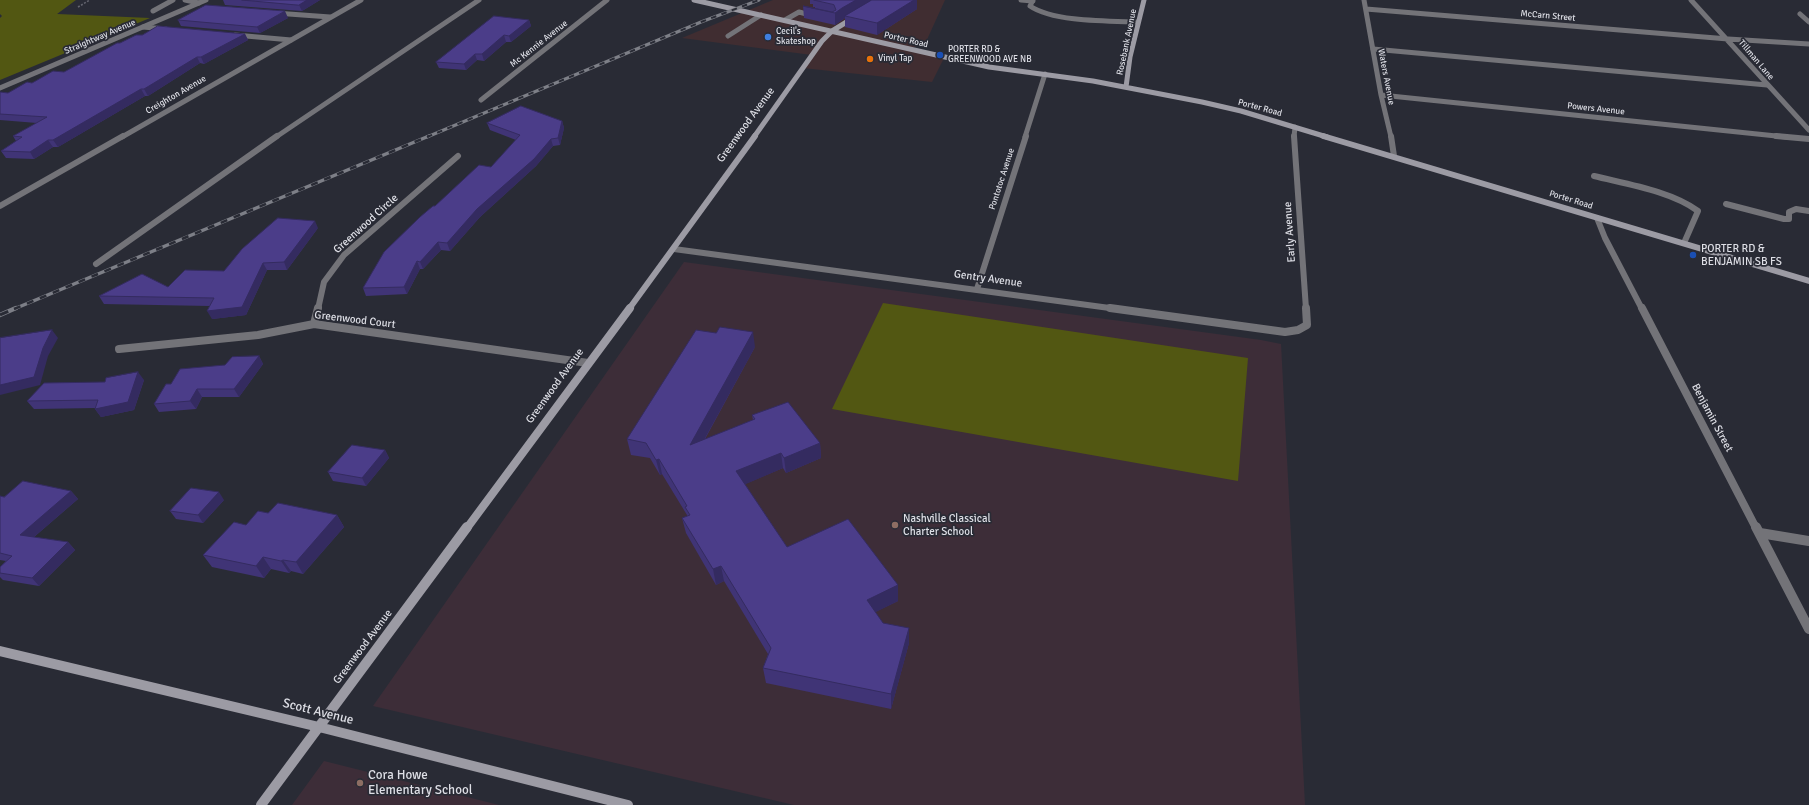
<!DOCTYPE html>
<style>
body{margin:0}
canvas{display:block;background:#292b35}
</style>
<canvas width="1809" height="805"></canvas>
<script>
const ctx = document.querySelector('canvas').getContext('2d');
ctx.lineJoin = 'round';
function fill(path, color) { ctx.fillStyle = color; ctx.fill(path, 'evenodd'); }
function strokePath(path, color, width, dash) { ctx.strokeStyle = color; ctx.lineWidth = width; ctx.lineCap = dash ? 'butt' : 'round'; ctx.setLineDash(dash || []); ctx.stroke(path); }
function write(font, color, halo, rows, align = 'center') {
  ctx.font = font + ' Signika,sans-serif'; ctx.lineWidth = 3.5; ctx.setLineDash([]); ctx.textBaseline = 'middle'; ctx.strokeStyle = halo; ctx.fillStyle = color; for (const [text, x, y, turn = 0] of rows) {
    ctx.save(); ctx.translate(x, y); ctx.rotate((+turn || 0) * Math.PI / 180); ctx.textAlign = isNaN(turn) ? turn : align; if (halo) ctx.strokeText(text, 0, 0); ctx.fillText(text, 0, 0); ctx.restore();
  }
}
const commercial = new Path2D(`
 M773,0H945L925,44L907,49L944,58L932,82L803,68L812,55L682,38Z`);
const education = new Path2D(`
 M684,262L1261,340L1281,344L1305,805H794L373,706Z
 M324,761L499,805H292Z`);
const green = new Path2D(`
 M0,0H76L57,14L150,18L0,80V18L2,16L0,14Z
 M883,303L1248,358L1238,481L832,409Z`);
const path = new Path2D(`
 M78,7L90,0`);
const laneFar1 = new Path2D(`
 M185,0L199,3
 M153,11L173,0
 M275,13L330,17
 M1800,14L1809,22
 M785,20L799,12L814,16
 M143,27L166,29
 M235,35L291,40
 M728,36L761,15
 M1373,49L1767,85`);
const lane = new Path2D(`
 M1594,176C1626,184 1671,191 1698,211L1684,243
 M1726,204L1784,219H1789V212L1796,209L1809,211`);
const streetFar3 = new Path2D(`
 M1021,0L1033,1
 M1033,0L1030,6C1053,22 1109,21 1138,22
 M1364,0L1381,95L1391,137
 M1691,0L1809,130
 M1366,9L1728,39L1809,44
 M0,88L206,0
 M1381,95L1786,137
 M481,100L607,0
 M122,137L361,0
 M276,137L479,0
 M1025,137L1045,74
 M1294,137L1295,127`);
const streetFar2 = new Path2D(`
 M1294,136L1306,309
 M1391,136L1394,156
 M1776,136L1809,139
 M0,206L123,136
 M1597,218L1605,238L1642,309
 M674,249L1117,309
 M96,264L277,136
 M977,289L1026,136
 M318,309L324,282L344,255L458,156`);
const streetFar1 = new Path2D(`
 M1110,308L1285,332L1298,330L1307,325L1306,308
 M1642,308L1756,528
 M314,324L318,308
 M119,349L258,335L314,324L588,363`);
const street = new Path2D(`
 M1756,527L1809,629
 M1760,533L1809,541`);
const secondaryFar3 = new Path2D(`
 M694,0L989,67L1093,81L1202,102L1241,111L1327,137
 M1126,87L1130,57L1144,0
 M754,137L822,41L832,31L853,18`);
const secondaryFar2 = new Path2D(`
 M1323,136L1809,281
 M629,309L755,136`);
const secondaryFar1 = new Path2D(`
 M467,528L630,308`);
const secondary = new Path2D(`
 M0,651L319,727L628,805
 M261,805L467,527`);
const railFar2 = new Path2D(`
 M427,137L701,22L759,0`);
const railFar1 = new Path2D(`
 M14,309L429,136`);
const rail = new Path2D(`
 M0,315L16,308`);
const wall = new Path2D(`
 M223,0H320L302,11L225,5Z
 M810,0H917V9L877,35L845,27V18L835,25L804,18L803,6L815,9V7H813V4H810Z
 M288,18L260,33L181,26L178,20Z
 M529,20L531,26L511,42H506L484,61L477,60L466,70L439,68L436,62Z
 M245,34L248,40L204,64L200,63L148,96H145L58,147H53L34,159L6,158L1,151L16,141L13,136L37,123L0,120V92L8,93L32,83L64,72L120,43Z
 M562,121L564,128L560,145L553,146L536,166L480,217L450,251L441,250L423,269H420L407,294L366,296L363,288L491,167L516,140L490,130L487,123Z
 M318,228L287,270H267L246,315L212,319L210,306L104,304L99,296L168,287L224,271Z
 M755,347L705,439L753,420L752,415L820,443L821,458L786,473L783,468L745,484L787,547L898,601L875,612L883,623L909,643L891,709L766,683L763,668L768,654L724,581L716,585L686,533L682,518L687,516V515L662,474L660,475L650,458L631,455L627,439Z
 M259,356L263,364L239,397H202L196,409L159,412L154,404L171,384Z
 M144,380L134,410L101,417L95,409V408L34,409L27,401L105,382Z
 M385,450L389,458L366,486L333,481L328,472Z
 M71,491L78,499L34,537L68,542L75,550L39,586L3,580L0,577V567L6,561L0,560V496L4,497Z
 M224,500L203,523L176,519L170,511Z
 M268,513L337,515L344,527L303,574L291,571L289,573L271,569L264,578L212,567L203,555L246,525Z`);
const shadedWall = new Path2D(`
 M307,0H320L302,11L299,5Z
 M856,0H875L845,16V18L835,25V13L842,8Z
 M914,0H917V9L877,35V23Z
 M285,11L288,18L260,33L257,27Z
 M529,20L531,26L511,42L509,36Z
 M245,34L248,40L204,64L201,57Z
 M504,35L506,42L484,61L482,54Z
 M475,54L477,60L466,70L464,64Z
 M197,57L200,63L148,96L144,89Z
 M141,89L145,96L58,147L53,140Z
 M562,121L564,128L560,145L558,138Z
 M551,139L553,146L536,166L480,217L450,251L447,243L477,209Z
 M48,140L53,147L34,159L30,152Z
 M315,221L318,228L287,270L284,262Z
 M438,242L441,250L423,269L420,262Z
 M417,261L420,269L407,294L404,287Z
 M263,263L267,270L246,315L212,319L207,311Z
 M52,330L58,338L48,356L40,385L0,395V385L43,348Z
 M753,332L755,347L693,460L690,445Z
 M259,356L263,364L239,397L234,389Z
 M138,372L144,380L134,410L101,417L95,409Z
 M197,389L202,397L196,409L190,401Z
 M820,443L821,458L786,473L784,458Z
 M385,450L389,458L366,486L362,478Z
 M781,453L783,468L739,487L736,471Z
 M659,459L662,474L660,475L656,460Z
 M71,491L78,499L27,543L20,535Z
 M219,492L224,500L203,523L198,515Z
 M337,515L344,527L303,574L296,562Z
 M68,542L75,550L39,586L32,578Z
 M263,557L271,569L264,578L256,566Z
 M283,560L291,571L289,573L281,561Z
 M721,566L724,581L716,585L713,569Z
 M898,585V601L868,616L867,600Z
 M909,628V643L891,709V694Z`);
const building = new Path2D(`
 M242,0H307L299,5Z
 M814,0H856L842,8L835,13L803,6L832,12L836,10L834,5Z
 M872,0H914L877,23L845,16Z
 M206,5L285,11L257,27L178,20Z
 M494,16L529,20L509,36L504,35L482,54H475L464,64L436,62Z
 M158,26L245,34L201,57H197L144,89H141L53,140H48L30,152L1,151L22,137L13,136L47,117L0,114V92L8,93L27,82L32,83L53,71L64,72L117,43H120L136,35H142Z
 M521,106L562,121L558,138L551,139L534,159L477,209L447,243L438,242L420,262L417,261L404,287L363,288L384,252L420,217L433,206H435L479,165L491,167L520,135L487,123Z
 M278,218L315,221L284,262L263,263L242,307L207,311L214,298L99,296L142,274L168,287L185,270L224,271L242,249Z
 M720,327L753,332L690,445L755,419L752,415L788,402L820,443L784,458L781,453L736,471L787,547L848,519L898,585L867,600L883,623L909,628L891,694L763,668L771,648L721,566L713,569L682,518L690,515L685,507L687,506L659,459L656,460L646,443L627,439L696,330L716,333Z
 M52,330L43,348L34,377L0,385V338Z
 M259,356L234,389H197L190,401L154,404L166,384H171L180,369L225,365L232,357Z
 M138,372L128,402L95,409L98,400L27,401L44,383L105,382L106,378Z
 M352,445L385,450L362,478L328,472Z
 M23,481L71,491L20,535L68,542L32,578L0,573V567L12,556L0,553V496L4,497Z
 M191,488L219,492L198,515L170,511Z
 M278,503L337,515L296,562L283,560L281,561L263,557L256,566L203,555L234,522L246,525L258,511L268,513Z`);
const markers = [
 [768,37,4,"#3f7fe0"],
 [940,55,4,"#1a4fb4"],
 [870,59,4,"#e8710a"],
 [1693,255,4,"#1a4fb4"],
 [895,525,4,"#8d6e63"],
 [360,783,4,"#8d6e63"]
];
const farStreetnames = [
 ["McCarn Street",1548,16,5],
 ["Straightway Avenue",100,37,-23],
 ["Porter Road",906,40,13],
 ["Rosebank Avenue",1127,42,-78],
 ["Mc Kennie Avenue",539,44,-38],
 ["Tillman Lane",1756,60,50],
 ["Waters Avenue",1386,77,79],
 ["Creighton Avenue",176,95,-30],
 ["Porter Road",1260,108,15],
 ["Powers Avenue",1596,109,6],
 ["Pontotoc Avenue",1002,179,-72],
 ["Porter Road",1571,200,17]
];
const farPoinames = [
 ["Cecil's",776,32],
 ["Skateshop",776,42],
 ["PORTER RD &",948,50],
 ["GREENWOOD AVE NB",948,60],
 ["Vinyl Tap",878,59]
];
const streetNames = [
 ["Greenwood Avenue",746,125,-54],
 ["Greenwood Circle",366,224,-42],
 ["Early Avenue",1290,232,-94],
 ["Gentry Avenue",988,279,8],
 ["Greenwood Court",355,320,7],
 ["Greenwood Avenue",555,386,-54],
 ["Benjamin Street",1712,418,62],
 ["Greenwood Avenue",363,647,-53]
];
const poiNames = [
 ["PORTER RD &",1701,249],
 ["BENJAMIN SB FS",1701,262],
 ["Nashville Classical",903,519],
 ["Charter School",903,532]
];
const nearStreetnames = [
 ["Scott Avenue",318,712,14]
];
const nearPoinames = [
 ["Cora Howe",368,776],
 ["Elementary School",368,791]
];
fill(commercial, '#402d31');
fill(education, '#3d2d38');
fill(green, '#525712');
strokePath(path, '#64656f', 1.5, [2, 1.5]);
strokePath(laneFar1, '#737378', 5);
strokePath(lane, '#737378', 6);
strokePath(streetFar3, '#737378', 5);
strokePath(streetFar2, '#737378', 6);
strokePath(streetFar1, '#737378', 8);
strokePath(street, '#737378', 10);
strokePath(secondaryFar3, '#9c9ba4', 5);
strokePath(secondaryFar2, '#9c9ba4', 6);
strokePath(secondaryFar1, '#9c9ba4', 8);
strokePath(secondary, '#9c9ba4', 10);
strokePath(railFar2, '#7d7f87', 3);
strokePath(railFar1, '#7d7f87', 3.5);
strokePath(rail, '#7d7f87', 4.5);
strokePath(railFar2, '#292b35', 2, [5.5]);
strokePath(railFar1, '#292b35', 2.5, [7]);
strokePath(rail, '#292b35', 3, [9]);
fill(wall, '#403476');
fill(shadedWall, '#342b60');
fill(building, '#4b3d89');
strokePath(building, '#342b60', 1);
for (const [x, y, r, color] of markers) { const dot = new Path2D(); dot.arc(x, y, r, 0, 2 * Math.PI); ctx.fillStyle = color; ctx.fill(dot); strokePath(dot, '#292b35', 1.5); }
write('9px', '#dedfe6', '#292b35', farStreetnames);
write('9px', '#dedfe6', '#292b35', farPoinames, 'left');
write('11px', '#dedfe6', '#292b35', streetNames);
write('11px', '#dedfe6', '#292b35', poiNames, 'left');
write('13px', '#dedfe6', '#292b35', nearStreetnames);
write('13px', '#dedfe6', '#292b35', nearPoinames, 'left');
</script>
